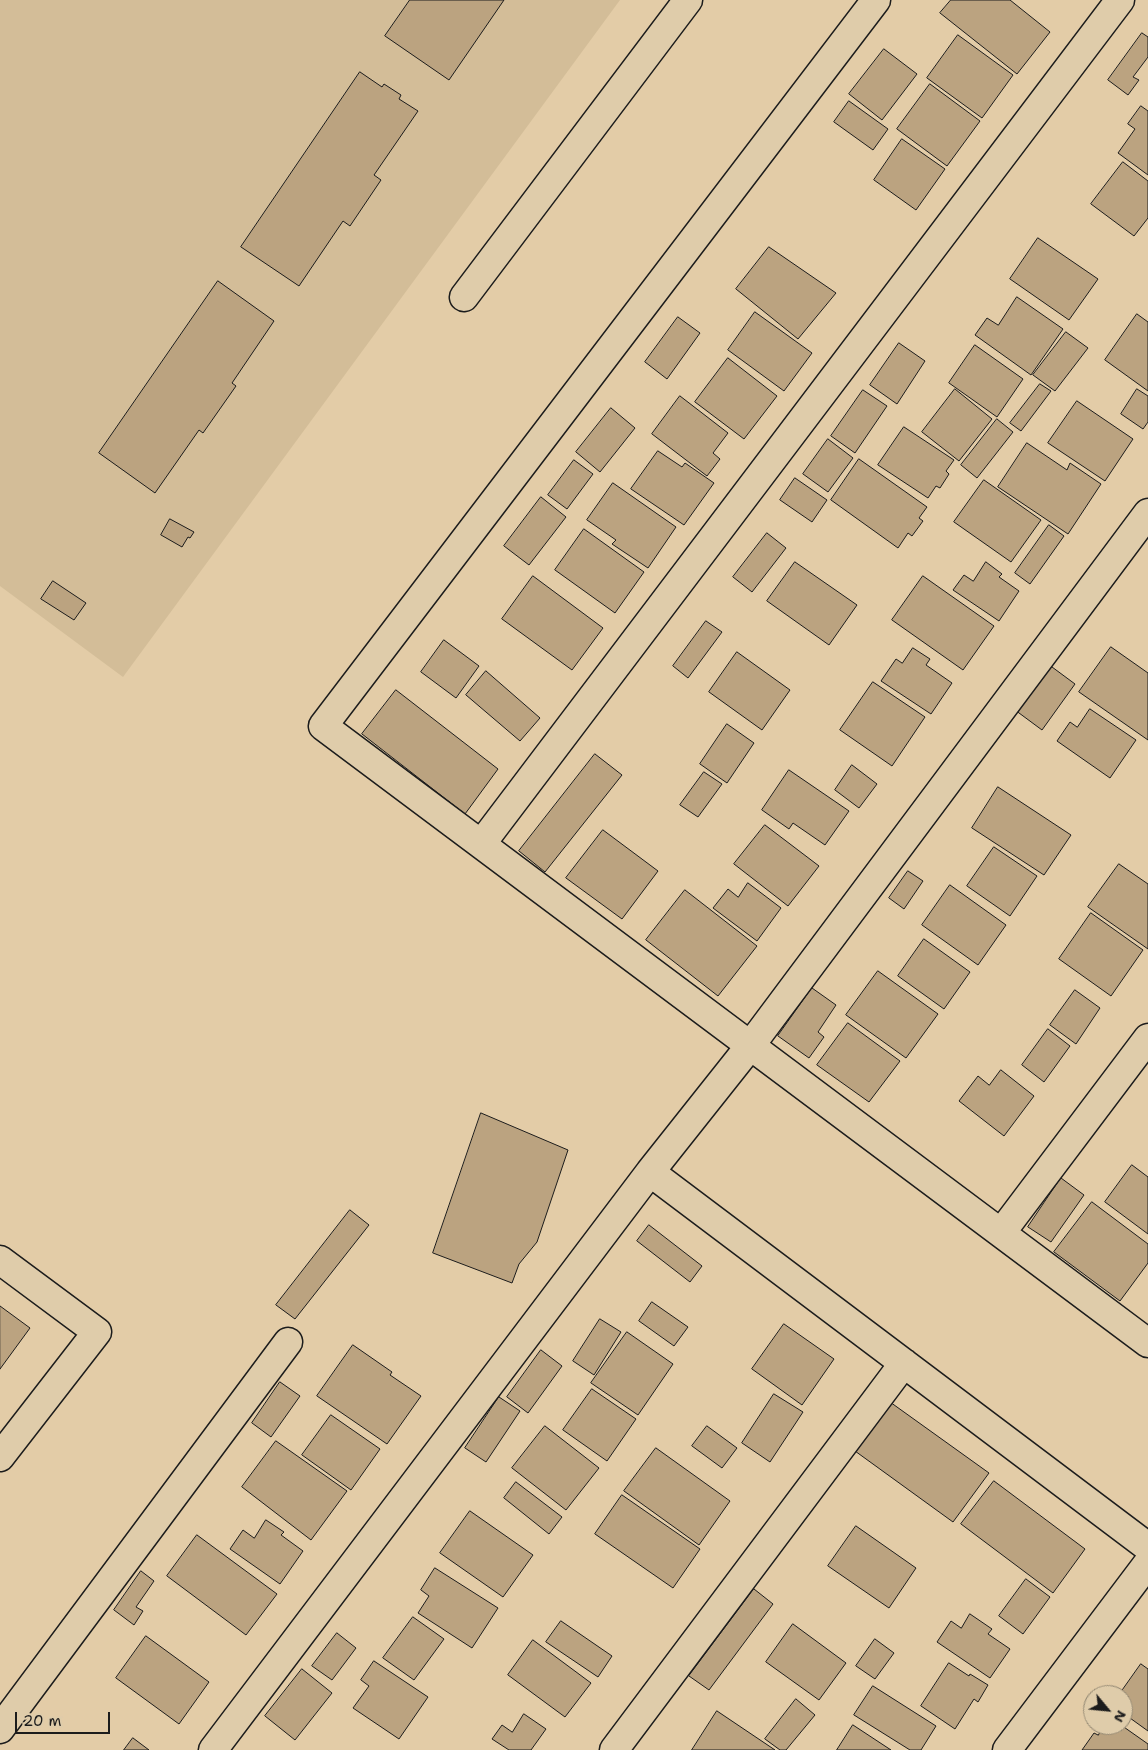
<!DOCTYPE html>
<style>
body{margin:0}
#map{position:relative;width:1148px;height:1750px;overflow:hidden;background:#e3cca7;font-family:"Shantell Sans",sans-serif}
canvas{display:block}
.north{position:absolute;left:1083px;top:1685px;width:50px;height:50px;box-sizing:border-box;background:#dfccaa;border:1px solid #918671;border-radius:50%;rotate:118deg;font-size:14px;font-weight:700;line-height:20px;text-align:center;color:#1c1c1c}
.north::after{content:'';display:block;margin:auto;width:18px;height:22px;background:#1c1c1c;clip-path:polygon(50% 0,100% 100%,50% 72%,0 100%)}
.scale{position:absolute;left:15px;top:1712px;width:95px;height:22px;box-sizing:border-box;border:2px solid #1c1c1c;border-top:0;padding-left:6px;font-size:15px;line-height:18px;white-space:nowrap;color:#1c1c1c;-webkit-text-stroke:4px #dfccaa;paint-order:stroke}
</style>
<div id="map">
<canvas width="1148" height="1750"></canvas>
<div class="north">N</div>
<div class="scale">20 m</div>
</div>
<script>
const ctx = document.querySelector('canvas').getContext('2d');
ctx.lineJoin = 'round';
function fill(path, color) { ctx.fillStyle = color; ctx.fill(path, 'evenodd'); }
function strokePath(path, color, width, dash) { ctx.strokeStyle = color; ctx.lineWidth = width; ctx.lineCap = dash ? 'butt' : 'round'; ctx.setLineDash(dash || []); ctx.stroke(path); }
const built = new Path2D(`
 M0,0H620L123,677L0,586Z`);
const building = new Path2D(`
 M410,0H504L449,80L385,36Z
 M951,0H1010L1050,32L1017,74L940,13Z
 M1142,33L1148,37V57L1133,77L1139,80L1128,95L1108,80Z
 M958,35L1013,75L982,118L927,78Z
 M884,49L917,74L882,120L849,94Z
 M360,72L382,87L384,84L401,95L399,99L418,111L374,175L381,180L350,226L343,221L299,286L241,247Z
 M930,84L980,121L947,166L897,129Z
 M849,101L888,129L873,150L834,122Z
 M1141,106L1148,111V175L1118,153L1135,129L1128,124Z
 M902,139L945,169L916,210L874,180Z
 M1123,162L1148,181V218L1134,236L1091,204Z
 M1038,238L1098,279L1069,320L1010,279Z
 M769,247L836,293L798,339L736,289Z
 M218,281L274,321L232,383L236,386L203,433L199,430L155,493L99,453Z
 M1017,297L1063,329L1031,375L975,335L987,318L998,325Z
 M755,312L812,353L784,391L728,350Z
 M1137,314L1148,322V391L1105,360Z
 M678,317L700,333L667,379L645,362Z
 M1066,332L1088,348L1055,391L1033,375Z
 M899,343L925,361L897,404L870,385Z
 M975,345L1023,379L997,417L949,383Z
 M728,358L777,396L744,439L695,402Z
 M1040,384L1051,391L1021,431L1010,423Z
 M955,389L992,419L959,461L922,432Z
 M1137,389L1148,396V422L1143,429L1121,414Z
 M863,390L887,406L855,453L831,436Z
 M680,396L728,433L713,453L720,459L707,476L652,434Z
 M1077,401L1133,439L1105,481L1048,443Z
 M611,408L635,428L600,472L576,452Z
 M997,419L1013,432L977,478L961,465Z
 M904,427L954,460L946,471L949,474L940,488L936,486L928,498L878,465Z
 M828,439L853,458L828,492L803,474Z
 M1027,443L1067,470L1070,463L1101,484L1068,534L998,487Z
 M658,451L682,467L685,463L714,483L684,525L631,489Z
 M859,459L927,507L919,518L923,521L912,536L908,533L898,548L831,500Z
 M574,460L593,474L567,509L548,495Z
 M795,478L827,500L812,522L780,500Z
 M984,480L1041,520L1011,562L954,522Z
 M613,483L676,527L648,568L612,544L616,540L587,520Z
 M541,497L566,517L529,565L504,546Z
 M170,519L194,532L190,538L188,537L182,547L161,535Z
 M1049,525L1064,536L1030,584L1015,573Z
 M584,529L644,572L615,613L555,570Z
 M767,533L786,548L752,592L733,577Z
 M795,562L857,605L829,645L767,601Z
 M986,562L1002,574L999,577L1019,591L999,621L953,590L964,575L973,581Z
 M533,576L603,628L572,670L502,619Z
 M923,576L994,626L963,670L892,620Z
 M53,581L86,603L74,620L41,599Z
 M706,621L722,632L688,678L673,666Z
 M444,640L479,666L456,698L421,672Z
 M1111,647L1148,673V740L1079,692Z
 M913,648L930,659L926,665L952,683L931,714L881,681L896,659L902,663Z
 M737,652L790,690L762,730L709,692Z
 M1048,664L1075,684L1042,730L1015,710Z
 M486,671L540,718L520,741L466,695Z
 M873,682L925,717L892,766L840,730Z
 M396,690L498,769L465,814L362,734Z
 M1090,709L1136,740L1110,778L1057,741L1070,722L1077,727Z
 M727,724L754,743L727,783L700,764Z
 M595,754L622,775L545,872L519,851Z
 M852,765L877,784L859,808L835,790Z
 M789,770L849,811L825,845L793,823L789,829L762,810Z
 M704,772L722,784L698,817L680,805Z
 M998,787L1071,835L1044,875L972,828Z
 M765,825L819,866L788,906L734,864Z
 M603,830L658,871L622,919L566,878Z
 M994,847L1037,876L1010,916L967,886Z
 M1119,864L1148,884V949L1088,907Z
 M908,871L923,881L904,909L889,898Z
 M748,883L781,908L757,941L713,908L728,889L738,897Z
 M950,885L1006,925L978,965L922,925Z
 M685,890L757,946L718,996L646,940Z
 M1091,913L1143,950L1111,996L1059,959Z
 M924,939L970,972L944,1009L898,976Z
 M878,971L938,1014L906,1058L846,1015Z
 M812,988L836,1005L818,1032L824,1037L809,1058L778,1036Z
 M1075,990L1100,1008L1076,1044L1050,1025Z
 M848,1023L900,1061L869,1102L817,1065Z
 M1048,1029L1070,1046L1044,1082L1022,1065Z
 M1001,1070L1034,1096L1004,1136L959,1101L978,1076L989,1085Z
 M481,1113L568,1150L537,1242L519,1264L512,1283L433,1253Z
 M1132,1165L1148,1177V1234L1105,1202Z
 M1061,1178L1084,1195L1051,1242L1028,1227Z
 M1092,1202L1148,1244V1263L1120,1301L1054,1252Z
 M350,1210L369,1225L295,1319L276,1305Z
 M649,1225L702,1266L690,1282L637,1241Z
 M652,1302L688,1327L674,1346L639,1321Z
 M0,1306L30,1328L0,1369Z
 M600,1319L621,1332L594,1375L573,1361Z
 M784,1324L834,1359L802,1405L752,1369Z
 M627,1332L673,1364L638,1415L591,1383Z
 M353,1345L392,1372L390,1375L421,1396L387,1444L317,1396Z
 M541,1350L562,1366L528,1413L507,1397Z
 M280,1382L300,1396L271,1437L252,1423Z
 M592,1389L636,1419L607,1461L563,1430Z
 M774,1394L803,1412L770,1462L742,1443Z
 M499,1397L520,1411L486,1462L465,1448Z
 M890,1402L989,1473L953,1522L855,1451Z
 M331,1415L380,1449L351,1490L302,1455Z
 M545,1426L599,1468L566,1510L512,1468Z
 M707,1426L737,1448L722,1468L692,1446Z
 M276,1441L347,1491L311,1540L242,1487Z
 M656,1448L730,1501L699,1545L624,1491Z
 M994,1481L1085,1549L1053,1593L961,1524Z
 M516,1482L562,1517L549,1534L504,1498Z
 M622,1495L700,1549L673,1588L595,1534Z
 M470,1511L533,1555L503,1597L440,1553Z
 M266,1520L284,1532L281,1535L303,1551L280,1584L230,1549L243,1530L254,1538Z
 M856,1526L916,1568L889,1608L828,1566Z
 M197,1535L277,1594L246,1635L167,1576Z
 M435,1568L498,1608L472,1648L418,1613L429,1596L421,1590Z
 M141,1571L154,1581L136,1607L143,1611L134,1625L114,1610Z
 M1026,1579L1050,1597L1023,1634L999,1616Z
 M754,1589L773,1604L709,1690L689,1676Z
 M970,1614L992,1629L988,1634L1010,1649L990,1678L937,1642L951,1621L961,1628Z
 M413,1617L444,1639L414,1680L383,1658Z
 M561,1621L612,1656L598,1677L546,1642Z
 M793,1624L846,1663L819,1700L766,1662Z
 M337,1633L356,1648L332,1680L312,1666Z
 M146,1636L209,1682L179,1724L116,1678Z
 M875,1639L894,1653L875,1679L856,1666Z
 M533,1640L591,1683L565,1717L508,1675Z
 M374,1661L428,1697L399,1739L353,1708L369,1686L361,1680Z
 M949,1663L969,1676L970,1674L988,1685L978,1702L974,1699L955,1729L921,1706Z
 M1141,1664L1148,1669V1731L1123,1713V1695H1119Z
 M302,1669L332,1693L295,1740L265,1716Z
 M873,1686L936,1726L921,1750H910L854,1715Z
 M796,1699L815,1715L786,1750H780L765,1739Z
 M717,1711L775,1750H692Z
 M524,1714L546,1729L531,1750H509L492,1739L502,1725L512,1732Z
 M853,1725L891,1750H837Z
 M1104,1725H1121L1148,1744V1750H1082L1094,1733L1098,1735Z
 M133,1738L149,1750H124Z`);
const minor = new Path2D(`
 M876,0L323,726L1148,1343
 M464,297L688,0
 M482,843L1120,0
 M650,1172L1148,1547
 M1001,1233L1148,1038
 M0,1260L97,1332L0,1457
 M0,1729L288,1342
 M213,1750L650,1172L750,1046L1148,513
 M614,1750L904,1363
 M1007,1750L1148,1563`);
fill(built, '#d3bd98');
fill(building, '#bba380');
strokePath(building, '#1c1c1c', 1);
strokePath(minor, '#1c1c1c', 31);
strokePath(minor, '#dfccaa', 28);
</script>
